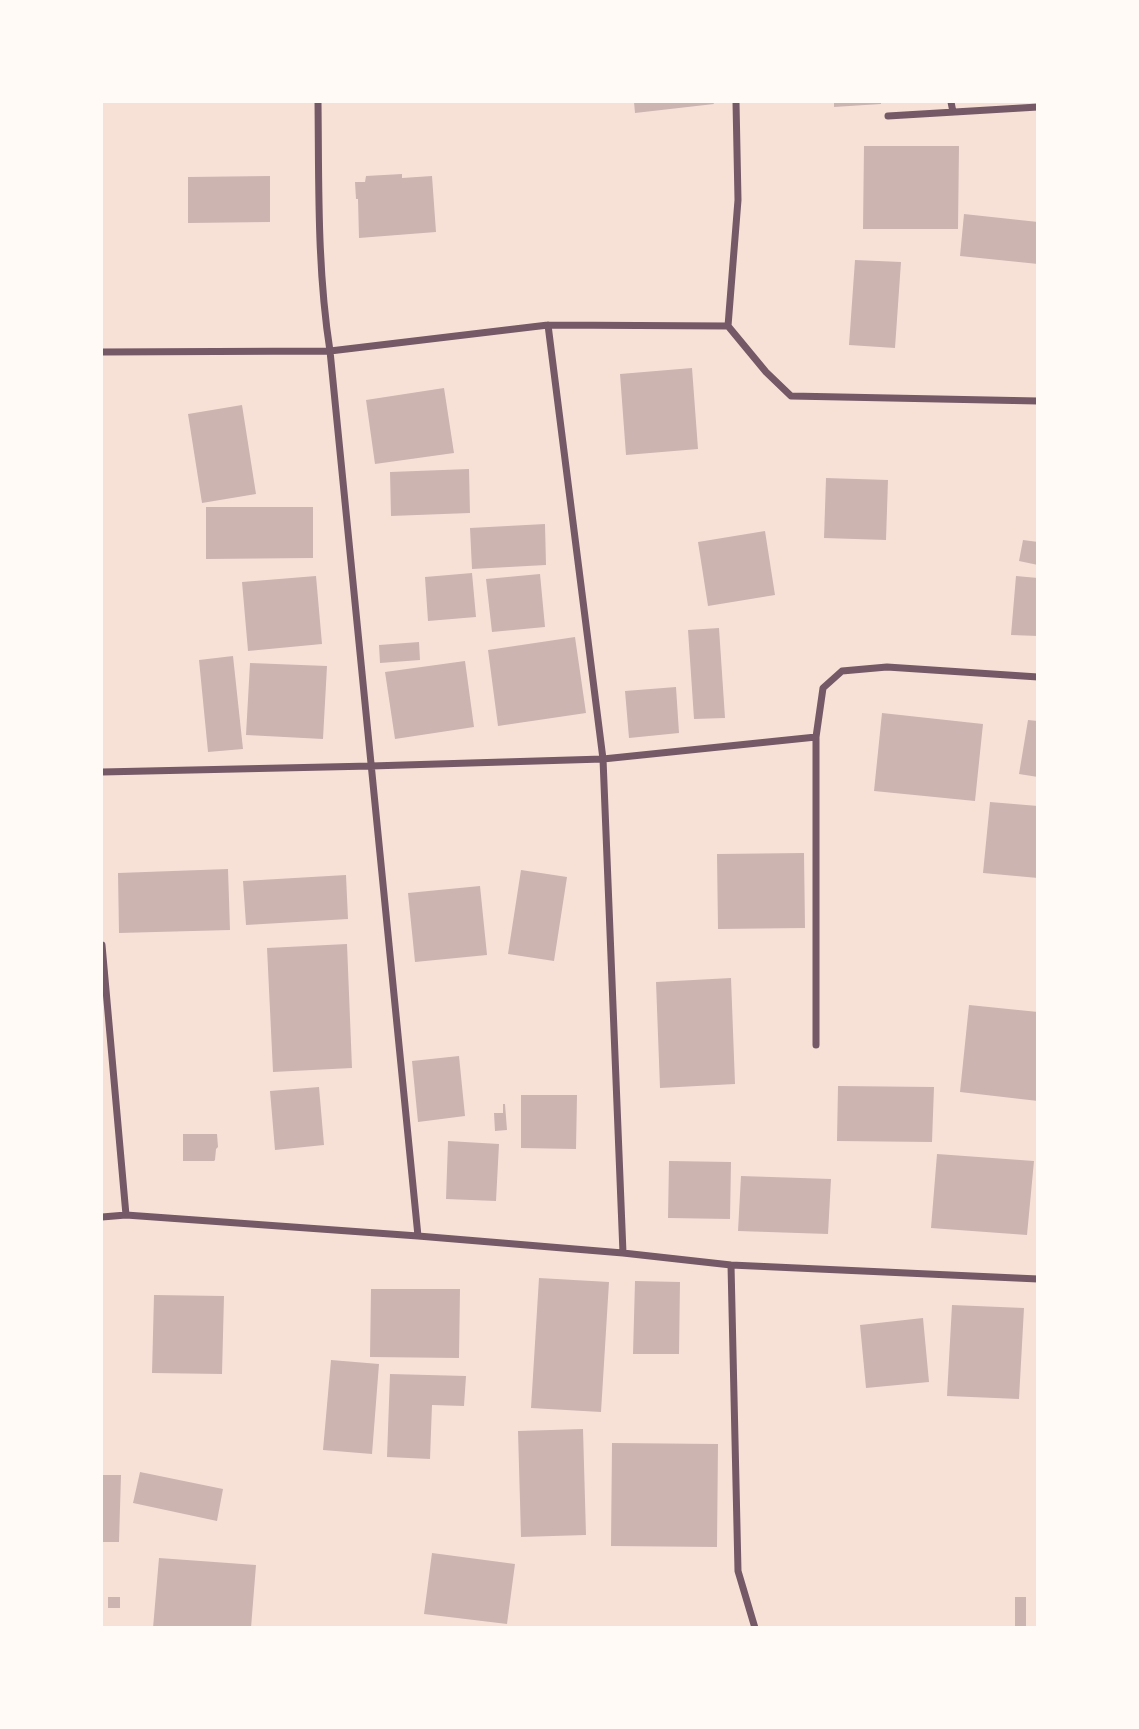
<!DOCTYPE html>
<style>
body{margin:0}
#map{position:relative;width:1139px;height:1729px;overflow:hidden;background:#f7e1d7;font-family:"DejaVu Sans",sans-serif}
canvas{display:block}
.frame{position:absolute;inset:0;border:103px solid #fffaf5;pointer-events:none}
</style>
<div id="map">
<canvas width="1139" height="1729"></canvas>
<div class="frame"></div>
</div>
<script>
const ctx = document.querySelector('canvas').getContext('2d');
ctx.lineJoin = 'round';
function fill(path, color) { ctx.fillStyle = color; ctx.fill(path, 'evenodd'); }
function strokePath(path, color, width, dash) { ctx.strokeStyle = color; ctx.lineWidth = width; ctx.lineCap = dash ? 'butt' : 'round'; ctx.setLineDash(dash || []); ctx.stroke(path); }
const building = new Path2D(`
 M634,102H713L714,104L635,113Z
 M834,102H881V104L834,107Z
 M864,146H959L958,229H863Z
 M402,174V178L432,176L436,232L359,238L358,199H356L355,182H365L366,176Z
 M270,176V222L188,223V177Z
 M964,214L1038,222V264L960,256Z
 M855,260L901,262L895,348L849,345Z
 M692,368L698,449L626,455L620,374Z
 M444,388L454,453L375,464L366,400Z
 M242,405L256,494L202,503L188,414Z
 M469,469L470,513L391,516L390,472Z
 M826,478L888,480L886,540L824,538Z
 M206,507H313V558L206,559Z
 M545,524L546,565L472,569L470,528Z
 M765,531L775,595L708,606L698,542Z
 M1023,540L1038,542V565L1019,561Z
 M472,573L476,617L428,621L425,577Z
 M540,574L545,627L492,632L486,579Z
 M316,576L322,644L248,651L242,582Z
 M1016,576L1038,578V636L1011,635Z
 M719,628L725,718L694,719L688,630Z
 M575,637L586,713L498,726L488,650Z
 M419,642L420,660L380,663L379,645Z
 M233,656L243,749L208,752L199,660Z
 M465,661L474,727L395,739L385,672Z
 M250,663L327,666L323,739L246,735Z
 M676,687L679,733L629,738L625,691Z
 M882,713L983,724L975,801L874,791Z
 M1028,720L1038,721V777L1019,774Z
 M990,802L1038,806V878L983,873Z
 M804,853L805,928L718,929L717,854Z
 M228,869L230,930L119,933L118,873Z
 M521,870L567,877L554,961L508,954Z
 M346,875L348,919L246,925L243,881Z
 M480,886L487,955L415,962L408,893Z
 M347,944L352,1068L273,1072L267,948Z
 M731,978L735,1084L660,1088L656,982Z
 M969,1005L1038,1012V1101L960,1092Z
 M459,1056L465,1116L418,1122L412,1061Z
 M838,1086L934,1087L932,1142L837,1141Z
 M319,1087L324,1145L275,1150L270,1091Z
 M521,1095H577L576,1149L521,1148Z
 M503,1104H505L507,1130L495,1131L494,1113H503Z
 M183,1134H217L218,1147L216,1149L215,1160L214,1161H183Z
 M448,1141L499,1144L496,1201L446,1199Z
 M937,1154L1034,1161L1027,1235L931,1228Z
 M669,1161L731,1162L730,1219L668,1218Z
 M741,1176L831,1179L828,1234L738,1231Z
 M539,1278L609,1282L601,1412L531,1408Z
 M635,1281L680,1282L679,1354H633Z
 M371,1289H460L459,1358L370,1357Z
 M154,1295L224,1296L222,1374L152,1373Z
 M952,1305L1024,1308L1019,1399L947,1396Z
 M923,1318L929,1382L866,1388L860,1325Z
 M331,1360L379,1364L372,1454L323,1450Z
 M390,1374L466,1376L464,1406L432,1405L430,1459L387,1457Z
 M583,1429L586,1535L521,1537L518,1431Z
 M612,1443L718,1444L717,1547L611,1546Z
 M140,1472L223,1489L217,1521L133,1503Z
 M102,1475H121L119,1542H102Z
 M432,1553L515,1564L507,1624L424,1614Z
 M159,1558L256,1565L251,1628H153Z
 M108,1597H120V1608H108Z
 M1015,1597H1026V1628H1015Z`);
const minor = new Path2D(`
 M318,102C319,185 317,268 330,351L418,1236
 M951,102L953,112
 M888,116L1038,107
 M548,325L603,759L623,1253
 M728,326L738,200L736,102
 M102,352L330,351L548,325L728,326L766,372L791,396L1038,401
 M102,772L371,766L603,759L816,737
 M102,945L126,1215L102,1217
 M816,1045V737L823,688L842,671L887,667L1038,677
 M126,1215L418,1236L623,1253L731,1265L1038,1279
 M731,1265L738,1571L755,1628`);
fill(building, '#ccb4b1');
strokePath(minor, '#755966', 7);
</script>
